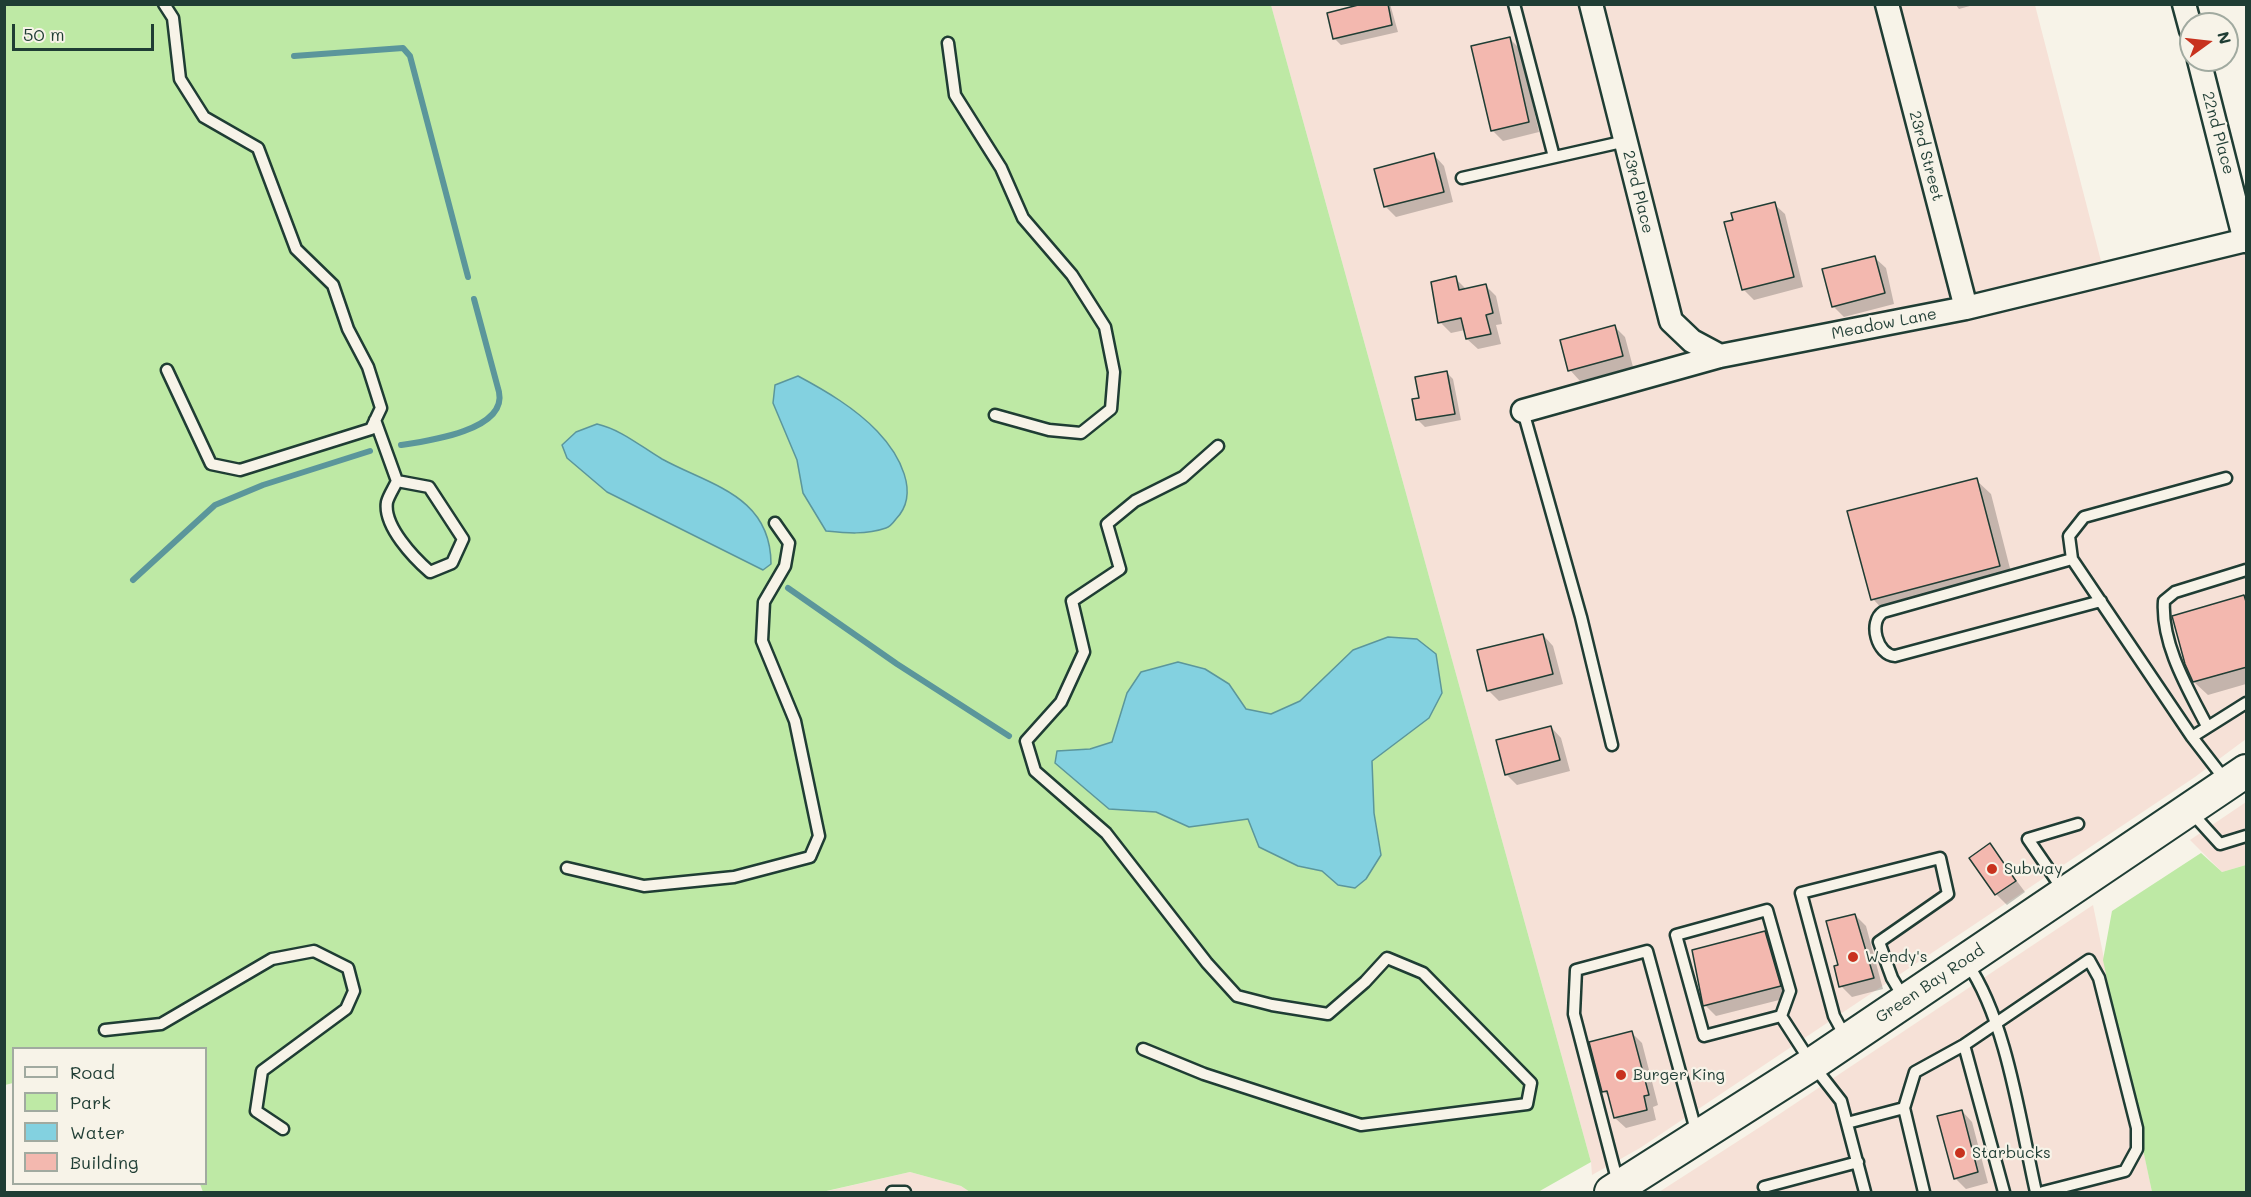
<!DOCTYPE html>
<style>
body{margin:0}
#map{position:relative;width:2251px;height:1197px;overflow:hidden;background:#f7f3e8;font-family:Mali,sans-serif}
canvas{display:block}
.frame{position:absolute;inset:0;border:6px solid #1f3d34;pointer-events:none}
.legend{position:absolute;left:12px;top:1047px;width:195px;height:138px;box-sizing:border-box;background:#f7f3e8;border:2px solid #a1aaa0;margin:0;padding:8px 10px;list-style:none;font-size:18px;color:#1f3d34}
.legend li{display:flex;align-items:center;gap:12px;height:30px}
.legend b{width:30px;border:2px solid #a1aaa0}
.north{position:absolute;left:2179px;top:12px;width:60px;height:60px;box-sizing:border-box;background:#f7f3e8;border:2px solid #a1aaa0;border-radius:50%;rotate:75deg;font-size:16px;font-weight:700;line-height:24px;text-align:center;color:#1f3d34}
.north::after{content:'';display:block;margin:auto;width:21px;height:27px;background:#c8321e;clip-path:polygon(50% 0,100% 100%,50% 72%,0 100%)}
.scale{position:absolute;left:12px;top:24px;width:142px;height:27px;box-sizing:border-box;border:3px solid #1f3d34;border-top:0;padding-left:8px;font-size:18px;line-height:21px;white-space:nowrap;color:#1f3d34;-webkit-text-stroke:4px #f7f3e8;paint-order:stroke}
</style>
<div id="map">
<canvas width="2251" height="1197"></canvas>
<div class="frame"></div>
<ul class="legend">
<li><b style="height:8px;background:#f7f3e8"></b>Road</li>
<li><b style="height:16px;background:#bee9a5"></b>Park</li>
<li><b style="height:16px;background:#83d1e0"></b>Water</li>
<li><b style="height:16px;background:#f3b8af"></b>Building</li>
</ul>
<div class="north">N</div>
<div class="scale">50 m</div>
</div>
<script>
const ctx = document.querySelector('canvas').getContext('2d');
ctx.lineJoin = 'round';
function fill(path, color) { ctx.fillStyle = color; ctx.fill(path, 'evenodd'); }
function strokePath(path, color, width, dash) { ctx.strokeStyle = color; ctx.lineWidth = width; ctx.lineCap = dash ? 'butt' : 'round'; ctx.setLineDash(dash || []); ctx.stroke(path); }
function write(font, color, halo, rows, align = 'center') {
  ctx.font = font + ' Mali,sans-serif'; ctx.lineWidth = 4.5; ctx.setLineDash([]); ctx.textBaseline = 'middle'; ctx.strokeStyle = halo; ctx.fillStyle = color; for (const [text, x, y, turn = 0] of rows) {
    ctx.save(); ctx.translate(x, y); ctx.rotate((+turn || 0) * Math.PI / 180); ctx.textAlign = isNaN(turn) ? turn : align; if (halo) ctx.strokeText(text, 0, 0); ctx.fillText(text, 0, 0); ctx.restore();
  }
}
const built = new Path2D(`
 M1271,5H2035L2102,265L2246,225V739L2195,777L1640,1148L1592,1175L1591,1162Z
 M2246,802V865L2222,872L2190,840Z
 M2093,905L2152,1192H1659L1760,1127Z
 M910,1172L961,1186L970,1192H823Z`);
const green = new Path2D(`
 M5,5H1271L1591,1162L1538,1192H970L961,1186L910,1172L822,1192H203L200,1184H206V1048H14L13,1083L5,1085Z
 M2201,853L2222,872L2246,865V1192H2152L2103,960L2112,911Z`);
const water = new Path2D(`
 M798,376C826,391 855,408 877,431C899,454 921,493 896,519C893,523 890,527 886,528C866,535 846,533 826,531L803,493L797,460L773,403L775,385Z
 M597,424C622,430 640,446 662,459C709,485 771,495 771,564L763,570L607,492L567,458L562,445L576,432Z
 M1388,637L1417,639L1436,654L1442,693L1429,718L1372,761L1374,813L1381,855L1366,879L1355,888L1338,885L1322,871L1298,866L1259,847L1248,819L1189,827L1156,812L1109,809L1055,763L1057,751L1090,749L1112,742L1127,693L1141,672L1178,662L1205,669L1229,684L1246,709L1271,714L1300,701L1353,650Z`);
const shadow = new Path2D(`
 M1369,4H1390L1398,32L1341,45L1334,38Z
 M1955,4H1977L1959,9Z
 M1509,38L1520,49L1539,132L1503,141L1492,130Z
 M1434,155L1444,166L1453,202L1396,217L1385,206Z
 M1774,204L1785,214L1803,287L1754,300L1743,289Z
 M1875,258L1886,268L1894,304L1844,317L1833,306Z
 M1455,278L1466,289L1486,286L1496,296L1502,324L1496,325L1501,344L1478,349L1467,339L1465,330L1451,333L1440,322Z
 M1614,326L1625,337L1633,367L1580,381L1570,370Z
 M1446,372L1453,379L1461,420L1425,427L1418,420L1414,401L1421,399Z
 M1976,480L1991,494L2013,580L1887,614L1873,599Z
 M2244,597L2246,600V684L2208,695L2194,682Z
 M1543,635L1553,646L1563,684L1499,701L1488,690Z
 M1551,727L1561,738L1570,771L1517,785L1506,774Z
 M1990,845L2025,892L2007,905L1996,894Z
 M1855,915L1866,926L1883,989L1852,997L1841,986L1839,966Z
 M1765,933L1775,943L1791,997L1716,1016L1705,1005Z
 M1632,1033L1642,1043L1658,1105L1653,1107L1656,1120L1626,1128L1615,1118L1611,1098L1603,1091Z
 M1962,1111L1972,1122L1988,1183L1966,1189L1955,1178Z`);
const stream = new Path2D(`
 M294,56L403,48L410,56L468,277
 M401,445C429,441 507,430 499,392L474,299
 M133,580L215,505L263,485L370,451
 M788,588L897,664L1009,736`);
const building = new Path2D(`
 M1362,4H1388L1392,25L1333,39L1327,13Z
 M1510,37L1529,122L1491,131L1471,46Z
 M1434,153L1444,192L1384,207L1374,169Z
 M1775,202L1794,277L1742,290L1724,222L1733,220L1731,213Z
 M1875,256L1885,293L1832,307L1822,269Z
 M1456,276L1459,290L1486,284L1493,313L1486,315L1491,334L1466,339L1461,318L1438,323L1431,282Z
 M1615,325L1623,356L1568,371L1560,340Z
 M1447,371L1455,414L1416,420L1412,399L1419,398L1415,377Z
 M1977,478L2000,566L1871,600L1847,511Z
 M2244,595L2247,605V667L2193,682L2185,664L2172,616Z
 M1543,634L1553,674L1487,691L1477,650Z
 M1551,726L1560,760L1505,775L1496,740Z
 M1990,843L2016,881L1995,895L1969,858Z
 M1855,914L1874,978L1839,987L1834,966L1838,965L1826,921Z
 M1765,931L1781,986L1703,1006L1692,950Z
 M1632,1031L1649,1095L1644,1096L1647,1110L1614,1118L1607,1091L1602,1092L1589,1042Z
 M1962,1110L1978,1172L1954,1179L1937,1116Z`);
const lane = new Path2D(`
 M164,4L173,18L180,79L204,117L258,148L296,249L333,285L348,329L368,367L381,408L371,429L240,470L211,464L167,370
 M1514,4L1554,157
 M948,43L955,95L1001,168L1023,218L1072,275L1105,327L1114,372L1111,409L1081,433L1049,430L995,415
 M1462,178L1626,141
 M1523,411L1581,617L1612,745
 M375,420L397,481L429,487L463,539L452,563L430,572C414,558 383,526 387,502C389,495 394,488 397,481
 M2226,478L2084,517L2069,536L2072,559L2192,737L2226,781
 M2072,559L1883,612C1868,622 1877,655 1895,656L2101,601
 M2207,726C2188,689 2161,644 2164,601L2175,592L2246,570
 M2192,737L2246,703
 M2191,812L2220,844L2246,836
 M567,868L644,886L734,877L810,857L819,836L795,721L762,641L764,602L785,566L789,543L775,523
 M2063,890L2028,839L2078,824
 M1767,910L1790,991L1781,1016L1704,1036L1676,935Z
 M1967,963C2007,1021 2020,1122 2036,1192
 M1781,1016L1812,1064L1841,1101L1865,1192
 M105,1030L161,1024L272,959L314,951L348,968L354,991L346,1009L262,1071L256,1111L283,1129
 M1846,1038L1834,1016L1801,893L1940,858L1948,894L1879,942L1892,978L1905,1000
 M1964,1045L2004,1192
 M1143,1049L1204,1074L1361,1125L1527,1104L1531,1083L1423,973L1387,958L1365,982L1328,1014L1272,1005L1237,996L1207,963L1106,833L1035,771L1026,741L1061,702L1084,652L1072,601L1120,569L1107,524L1135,501L1183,477L1218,446
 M1847,1123L1904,1108
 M1618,1183L1574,1014L1576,970L1647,951L1697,1134
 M1764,1187L1858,1162
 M892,1192H905
 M1924,1192L1904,1108L1915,1072L1964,1045L2089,960L2099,978L2137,1128V1149L2125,1171L2043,1192`);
const street = new Path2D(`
 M1591,4L1671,321L1692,341L1720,356
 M1887,4L1966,308
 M2184,4L2191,30
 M2199,60L2245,241
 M1523,411L1720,356L1966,308L2246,240`);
const secondary = new Path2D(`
 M1611,1192L1812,1064L2246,771`);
const markers = [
 [1992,869,6,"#c8321e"],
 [1853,957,6,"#c8321e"],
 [1621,1075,6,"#c8321e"],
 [1960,1153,6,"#c8321e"]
];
const streetNames = [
 ["22nd Place",2218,133,75],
 ["23rd Street",1926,156,75],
 ["23rd Place",1638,192,76],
 ["Meadow Lane",1884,324,-11],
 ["Green Bay Road",1930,984,-34]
];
const poiNames = [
 ["Subway",2004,869],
 ["Wendy's",1865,957],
 ["Burger King",1633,1075],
 ["Starbucks",1972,1153]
];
fill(built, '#f6e1d7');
fill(green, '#bee9a5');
fill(water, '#83d1e0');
strokePath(water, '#5b969b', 1.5);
fill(shadow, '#0003');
strokePath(stream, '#5b969b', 6);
fill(building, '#f3b8af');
strokePath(building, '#1f3d34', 1.5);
strokePath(lane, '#1f3d34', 15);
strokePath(street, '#1f3d34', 27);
strokePath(secondary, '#1f3d34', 36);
strokePath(lane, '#f7f3e8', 10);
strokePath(street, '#f7f3e8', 22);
strokePath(secondary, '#f7f3e8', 32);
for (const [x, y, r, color] of markers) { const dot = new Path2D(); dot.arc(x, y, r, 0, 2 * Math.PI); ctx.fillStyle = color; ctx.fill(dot); strokePath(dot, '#f7f3e8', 2); }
write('16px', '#1f3d34', '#f7f3e8', streetNames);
write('16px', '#1f3d34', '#f7f3e8', poiNames, 'left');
</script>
